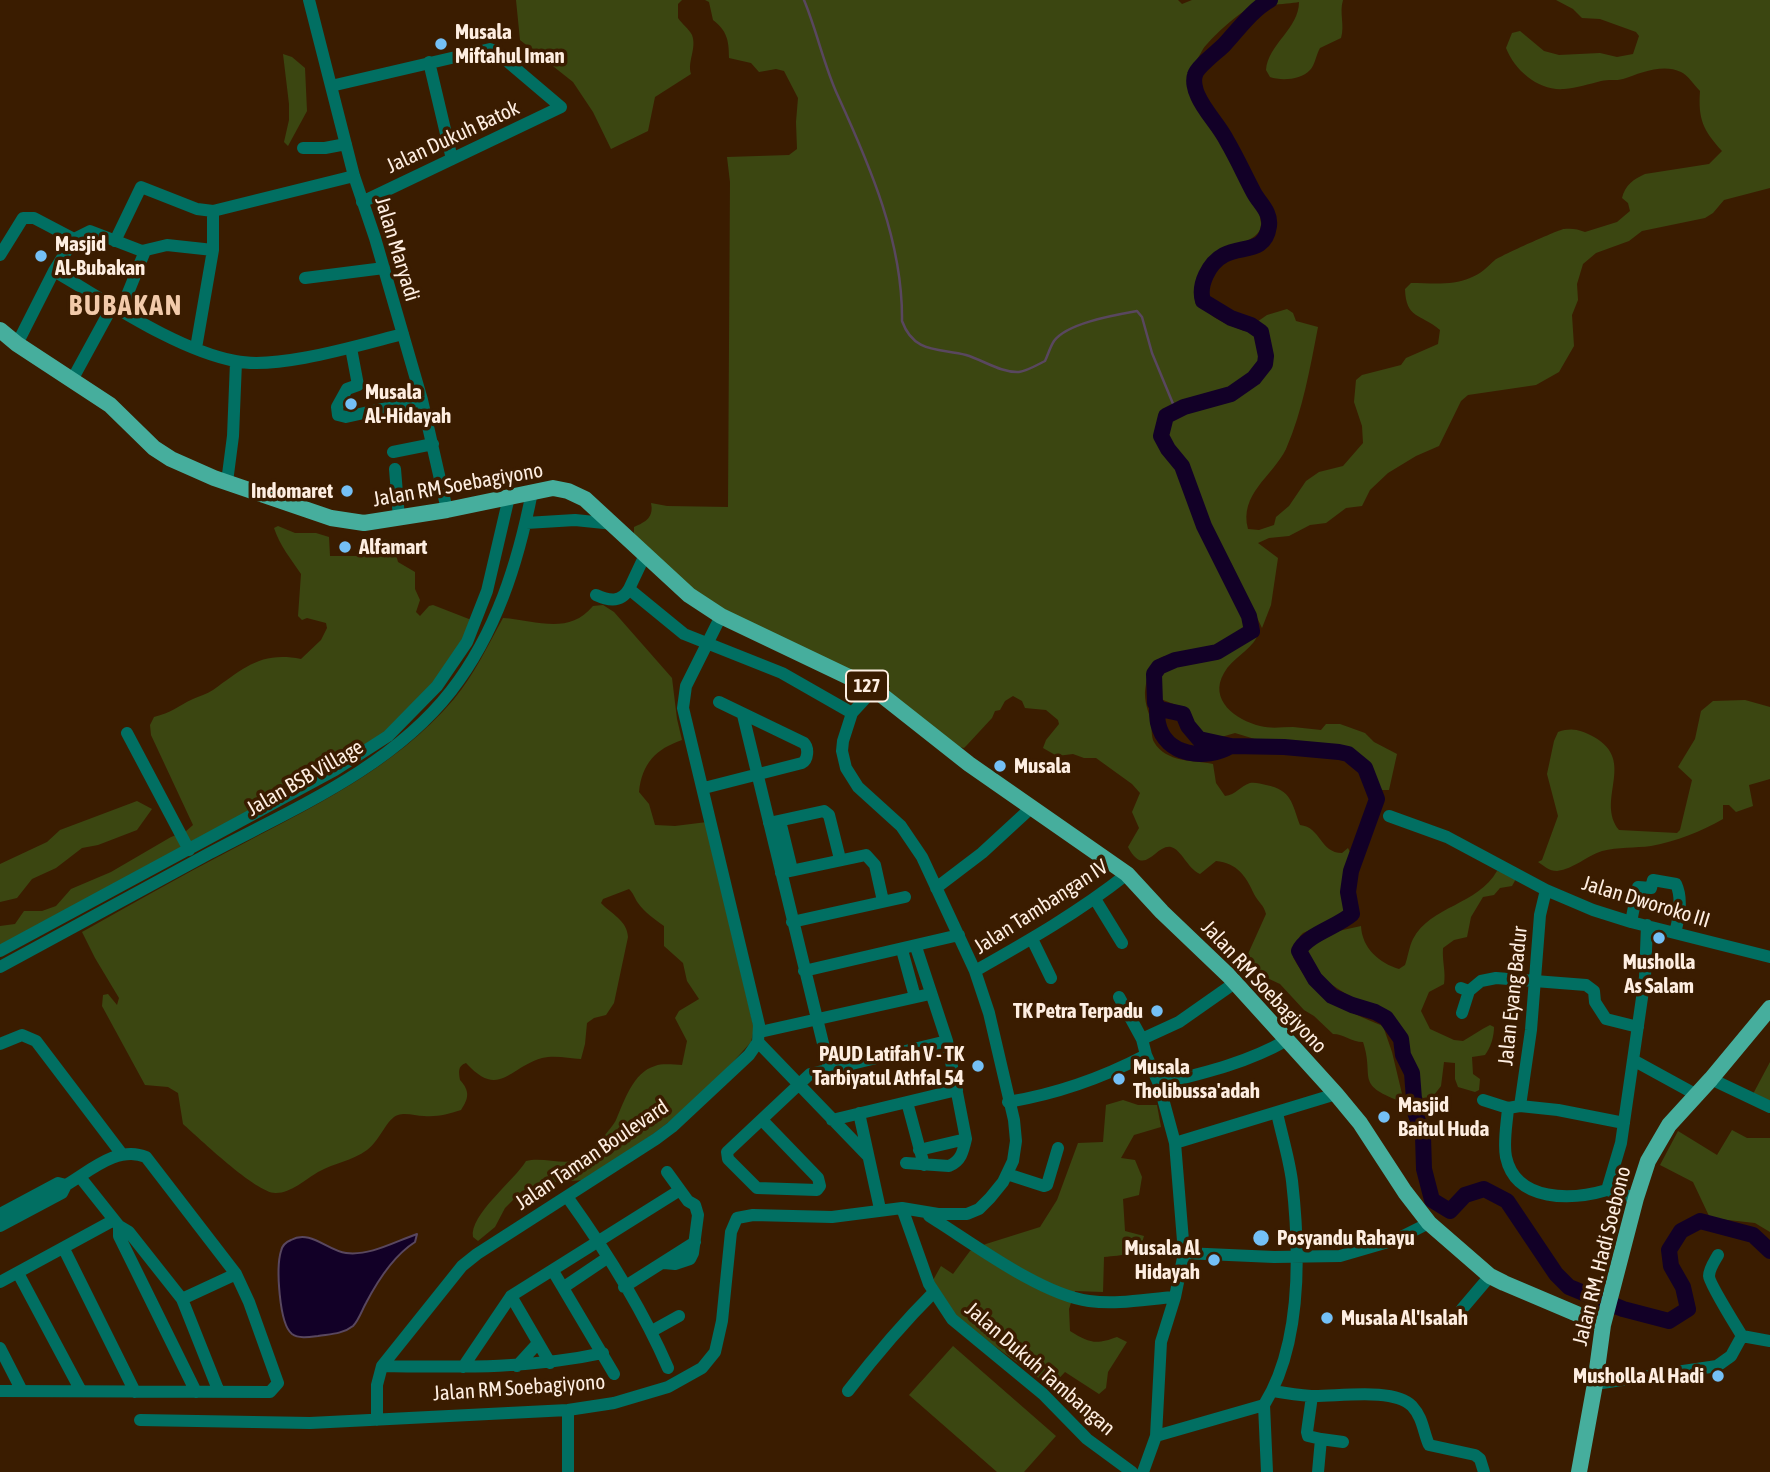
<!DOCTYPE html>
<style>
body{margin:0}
canvas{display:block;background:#3a1c00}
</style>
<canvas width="1770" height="1472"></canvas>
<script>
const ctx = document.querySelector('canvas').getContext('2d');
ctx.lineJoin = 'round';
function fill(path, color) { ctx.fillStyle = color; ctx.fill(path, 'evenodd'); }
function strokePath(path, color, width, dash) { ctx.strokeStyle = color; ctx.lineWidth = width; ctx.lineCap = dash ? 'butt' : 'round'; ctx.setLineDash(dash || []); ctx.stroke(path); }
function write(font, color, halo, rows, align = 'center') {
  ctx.font = font + ' "Asap Condensed",sans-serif'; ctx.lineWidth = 7; ctx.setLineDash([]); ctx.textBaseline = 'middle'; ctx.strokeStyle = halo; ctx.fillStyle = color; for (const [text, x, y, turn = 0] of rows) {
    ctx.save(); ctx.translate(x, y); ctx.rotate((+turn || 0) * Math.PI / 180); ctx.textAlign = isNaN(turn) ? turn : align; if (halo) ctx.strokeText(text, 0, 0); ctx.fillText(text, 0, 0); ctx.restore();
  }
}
const green = new Path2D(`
 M516,0H682L678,4V18C682,24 689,29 692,35C697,48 687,62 691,74L655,97L648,131L611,149L593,112L573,82L520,40Z
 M705,0H1178L1182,4L1192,0H1343C1339,13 1345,25 1341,38L1320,48C1316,55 1315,65 1310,70C1301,80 1281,81 1270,77L1266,70C1268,44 1299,29 1299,2C1287,4 1253,6 1246,10C1234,17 1211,38 1203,49C1198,58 1189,73 1188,83C1188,104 1207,117 1217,133C1225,144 1230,158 1237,170C1246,187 1259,203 1261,223C1263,249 1204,241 1199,287C1197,315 1223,322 1244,331L1267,315L1287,309L1293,313L1296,321L1318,327C1310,368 1303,410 1286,449C1272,477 1239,494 1248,529L1259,530L1274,525L1276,517L1289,506L1306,481L1319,472L1343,466L1363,443L1362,426L1354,402L1356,380L1362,375L1401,365L1406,358L1438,344L1440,330C1420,313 1406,319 1405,289L1411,283C1430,283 1452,286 1470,278C1481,274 1487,267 1495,260C1500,256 1560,229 1564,229C1571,228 1578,229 1585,232L1617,222L1630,211L1628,203L1622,198C1625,185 1634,179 1645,174L1709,164L1722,151C1703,130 1698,119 1700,91C1694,85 1688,75 1681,72C1663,63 1640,73 1623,79C1616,81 1608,79 1601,81C1589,84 1577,88 1564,89C1539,91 1515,71 1506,48L1512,33L1520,31L1544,51L1559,55L1600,53L1617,57L1633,54L1639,36L1636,32L1600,19L1582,18L1573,9L1556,0H1770V188L1724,200L1713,213L1705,218L1642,231L1629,241L1596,253L1583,264L1577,284L1578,300L1572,315L1574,346L1559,372L1536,385L1468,395L1461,401L1439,446L1416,456L1388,473L1370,490L1362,506L1346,508L1326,523L1310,525L1289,536L1269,538L1258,543L1278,558L1271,605L1262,628L1231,563L1223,567L1243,613L1246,624C1232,645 1200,648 1178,654C1173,656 1166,655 1162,657C1150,663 1145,683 1145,695C1145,704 1149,713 1151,721C1152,728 1151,737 1154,742C1166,763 1194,760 1213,764L1216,783L1225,796C1236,795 1240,786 1250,783C1255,782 1261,784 1266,785C1292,790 1292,804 1300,825C1321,827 1320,853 1342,853L1348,848L1350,852L1343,888V912L1337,918L1303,933L1300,936L1293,957C1314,997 1343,1010 1383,1026L1392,1052L1403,1098L1400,1101C1354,1084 1375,1078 1363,1042C1351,1042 1344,1034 1333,1034L1314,1016L1304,1010L1280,984L1265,977H1250L1244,972L1243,965L1266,914C1264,905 1258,902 1254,894C1246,876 1237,863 1216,861L1200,874C1187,868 1182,850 1171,847C1155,844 1145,879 1128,847L1139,828L1132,812L1140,793L1132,784L1096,758H1084L1073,754L1057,756L1043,748L1046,740L1059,724L1058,720L1046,710L1025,708L1022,701L1013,696L1005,701L1000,710L995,711L992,718L967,745L964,748L960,747L887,690L890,686L883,681L873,679L870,682L715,607L665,569L634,535V527C646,522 654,517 651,503L667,506L728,507L730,182L727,157L789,155L797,149L796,122L798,98L784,71L776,69L759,72L751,63L729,58C729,40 727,31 713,20L709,2Z
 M283,54L292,57L305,68L307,111L288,146L284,142L289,120V104Z
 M278,526L295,533H316L329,537L330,556H359L362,538L389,540L394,547L398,562L415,572V589L420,600L416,612L420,616L429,606L433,605L474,621L450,665L386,734L334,768L0,949V926L15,924L24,911H42L56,906L71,889L111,872L171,837L185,832L193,825L151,735L150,725L154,717C171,713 178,706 193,699C199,696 207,694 213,690C244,668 261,651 301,659L321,640L327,628L326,623L307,618L302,620L298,616L301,574C291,559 280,546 274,528Z
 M603,605L614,612L672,678L677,719L682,740C656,749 642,763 639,792L649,804L655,825L675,826L707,822L754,1029L751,1042L723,1073L674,1118L636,1147L584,1180L543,1183L522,1191L505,1208L495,1227L478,1241L473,1237C469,1215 515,1180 526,1161C545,1156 567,1168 584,1157C591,1152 612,1128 616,1120C624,1102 633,1072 655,1066C663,1063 674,1065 682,1065L687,1041L675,1018L679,1011L699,999L687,981L683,963L664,946V926C656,920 644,912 638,903C634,897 634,894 629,889L603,899L601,903C611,914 627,920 628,937L614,1003L606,1015L594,1018L587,1023L585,1044L581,1059C569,1058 554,1055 542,1058C508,1068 499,1099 466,1063C457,1066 459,1073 460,1080C470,1091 469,1098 461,1110C448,1114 438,1117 424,1116C416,1116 406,1112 398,1115C387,1118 379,1142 367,1150C352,1161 334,1163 318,1172C306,1179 291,1193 276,1193C257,1194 199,1138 183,1124L178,1093L168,1087L145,1085L102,1006L103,995L108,994L117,1005L119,998L95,958L82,932C132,904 181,876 231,850C310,808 395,769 454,699C474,675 488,645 503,618C536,620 568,636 593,606Z
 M1257,637C1249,652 1232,658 1224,673C1208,700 1236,720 1260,726C1271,729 1282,727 1293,727C1302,728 1312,729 1321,730L1326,724H1340L1365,733L1374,742L1397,754L1389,790H1381L1363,760L1347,750L1321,745L1296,747L1281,742L1258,740L1235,733L1211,740L1196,729L1188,710L1161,699L1159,676L1172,666L1206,659Z
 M1745,700L1770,707V779L1749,785L1753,806L1736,812L1729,805H1723V819C1700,832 1677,841 1651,846C1635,848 1618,847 1602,851C1586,856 1574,869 1557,871C1549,871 1544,866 1538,862L1542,860L1558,816L1547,774L1554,741L1558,732C1573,727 1580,730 1594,737C1637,761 1595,800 1619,830L1677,833L1680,830L1692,780L1678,767L1695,739L1701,711L1713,701Z
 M137,801L152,809L137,830L98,845L82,848L56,868L32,879L17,898L0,902V864L47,842L60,830Z
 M1497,871L1512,874L1517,877L1512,886L1500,888L1494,895L1483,897L1471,917L1467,937L1454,940L1443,948C1442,961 1446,972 1444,984L1429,992L1421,1011L1430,1029L1454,1040L1463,1041C1473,1035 1480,1030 1490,1025L1494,1027C1494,1036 1491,1047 1485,1055L1472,1057L1473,1074L1480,1079L1479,1090L1475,1092L1458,1087L1455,1079V1063L1444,1062L1441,1086L1431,1099L1423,1098L1417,1092L1409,1057L1397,1025L1376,1008L1354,999L1329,983L1309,960L1305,949L1316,936L1361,926C1362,948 1379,963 1399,969L1405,965C1408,957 1409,947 1413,939C1430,906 1478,905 1497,871Z
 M1770,1062V1102L1753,1094Z
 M1123,1100L1138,1105H1157L1161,1127L1134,1135L1121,1158L1135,1160L1142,1177L1139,1195L1123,1199L1125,1231L1144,1236C1139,1256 1122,1255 1104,1257L1103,1292L1075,1291L1069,1309L1070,1331C1089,1343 1096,1345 1117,1337L1127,1342L1108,1372L1106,1388L1099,1394L1065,1372L1051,1387L953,1316L932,1282L941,1266L953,1274L970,1251L986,1244L1040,1227L1057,1200L1078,1143L1103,1142L1106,1105Z
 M1732,1130L1747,1138H1770V1232L1755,1223L1710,1218L1693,1182L1660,1165L1678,1131L1717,1155Z
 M953,1346L1056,1436L1024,1472H997L909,1395Z`);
const water = new Path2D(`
 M417,1234L415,1242C393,1256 378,1280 366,1303C362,1310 359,1320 353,1326C343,1334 330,1334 318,1336C310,1337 299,1339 292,1334C279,1324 276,1267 281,1251C282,1246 286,1242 291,1240C310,1229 328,1251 346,1253C370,1256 394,1242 417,1234Z`);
const stream = new Path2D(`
 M804,0C817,31 824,66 838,96C870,166 903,242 902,321C914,354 939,348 966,355C983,360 1001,373 1019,372C1027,371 1037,365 1045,361C1048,355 1050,347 1054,341C1067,323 1115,315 1137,311L1142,317L1152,353L1176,411`);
const river = new Path2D(`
 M1270,0C1252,10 1238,30 1224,45C1217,52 1197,67 1195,75C1193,81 1195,90 1198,96C1205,112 1219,125 1227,141C1237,158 1245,176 1254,193C1260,204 1271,212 1269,226C1265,254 1242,245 1224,255C1209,263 1198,285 1203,301L1231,318L1251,325L1261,332L1266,356L1265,364L1254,378L1231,394L1184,407L1166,416L1161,436L1168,449L1182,466L1204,526L1249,616L1252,631L1217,652L1175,660L1159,667L1154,674L1155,703L1160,709L1183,714L1188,726L1199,739L1231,746L1284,747L1339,752L1348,754L1365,768L1377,799L1351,871L1348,892L1352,914C1337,927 1306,935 1299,951L1315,979L1332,996L1352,1005L1375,1012L1386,1018L1401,1039L1403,1055L1412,1073L1415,1112L1423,1136L1424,1169L1432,1200L1450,1211L1465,1195L1484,1189L1507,1201L1556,1274L1569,1287L1623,1309L1669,1321L1688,1309L1683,1287L1671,1266L1669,1250L1681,1231L1700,1221L1753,1235L1770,1251
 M1157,706C1157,712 1157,718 1158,723C1165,756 1206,761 1231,746`);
const minor = new Path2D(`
 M309,0L354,176L375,238L422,400L447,510
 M429,62L452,159
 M331,86L490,49L495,51L561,107L362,202
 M303,148H325L346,144
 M115,241L141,187L197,209L213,211L354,176
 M0,255L23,218H34L74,239
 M54,271L74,239L90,231L142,251L167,245L213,250V211
 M305,278L384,268
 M121,310L145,251
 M17,344L54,271C108,302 175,349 235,361C278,370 359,345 403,334
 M196,348L213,250
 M351,348L358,385L347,389L337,407L338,415L346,417L422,400
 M72,380L113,305
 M393,452L433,444
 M395,469L399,518
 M227,482L233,436L236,362
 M526,523L575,520L614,524
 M645,555L629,589L684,634L782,673L852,713
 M596,595C609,601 621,603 629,589
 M743,715L829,1068
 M127,733L189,850
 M704,788L802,763C808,760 809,748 804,743L719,702
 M1389,816L1447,837L1546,890L1593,910L1631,922L1770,957
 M780,821L792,870
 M769,823L824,811L829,815L840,859
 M781,873L866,855L875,865L883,901
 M936,888L982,853L1032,807
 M1095,899L1122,943
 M792,922L905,897
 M1631,922L1638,887L1651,888L1653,880L1676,884C1683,899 1679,918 1675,933
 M1647,925L1645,977L1633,1060L1695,1094
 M1032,939L1051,978
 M902,950L915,997
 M0,951L335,770L388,736L437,686L467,642L487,591L509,497
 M0,967C70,929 140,891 210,853C293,809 391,768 451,691C496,633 518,563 532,492
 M804,971L959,935
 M975,971C1028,941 1079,912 1127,874
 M1461,988L1469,991L1481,981L1496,978L1586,985L1594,991L1595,1002L1606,1019L1638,1027
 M1119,997L1142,1039
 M1462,1013L1469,991
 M760,1032L930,994
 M758,1042L867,1155
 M0,1044L22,1035L36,1041L121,1153
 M1633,1060L1621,1143L1607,1190L1636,1198
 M1711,1079L1770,1107
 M1159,1084C1204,1073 1247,1063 1287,1040
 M1483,1100L1508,1108L1520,1106L1558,1110L1624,1123
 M907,1102L924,1165
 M1008,1102C1056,1094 1104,1077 1146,1055
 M1520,1106L1531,1030L1540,915L1546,890
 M1508,1108C1507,1123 1503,1142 1506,1157C1516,1203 1573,1200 1607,1190
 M859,1113L880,1209
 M762,1120L818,1178L820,1186L817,1190L757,1188L728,1159L727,1152L810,1074L947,1041
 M832,1120L957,1090
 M1175,1143L1336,1094
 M919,1150L966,1139
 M906,1163L949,1166C961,1161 963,1152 966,1139L947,1041L916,947
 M1007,1174L1044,1186L1047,1185L1058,1148
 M80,1177L119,1226L129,1232L182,1299L219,1392
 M568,1198C606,1251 642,1308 668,1368
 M902,1208L929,1284L952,1319L1043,1394L1087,1439L1132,1472
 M0,1214L58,1183L66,1185
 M929,1216C971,1242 1041,1295 1089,1301C1118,1305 1147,1299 1175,1297
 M0,1226L62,1193L66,1185C90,1171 118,1145 146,1157L236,1274L249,1302L278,1383L270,1392L0,1391
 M119,1226V1236L196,1392
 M64,1249L135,1392
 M1184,1253L1274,1257L1340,1256L1395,1240L1429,1223
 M1718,1255C1714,1262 1709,1269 1709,1276C1709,1283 1736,1326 1742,1336
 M664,1263L675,1264L690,1259L693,1253L698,1215L695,1205L688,1201L667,1172
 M553,1271L614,1374
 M18,1273L81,1391
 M0,1282L114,1220
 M564,1287L607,1258
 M624,1287L695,1242
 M511,1296L550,1363
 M182,1299L236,1274
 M1462,1309L1490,1276
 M652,1331L679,1316
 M1742,1336L1770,1341
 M0,1348L22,1391
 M382,1366C457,1367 530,1369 603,1353
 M517,1366L538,1343
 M463,1367L511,1296L680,1190
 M1595,1384L1717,1366L1731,1356L1742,1336
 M848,1391C875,1356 903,1323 934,1292
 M1273,1391C1285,1393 1298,1395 1311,1396C1336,1397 1393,1387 1412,1406C1423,1418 1423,1431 1429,1445L1475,1455L1480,1459L1484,1472
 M1312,1396L1307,1432L1308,1436L1321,1439L1318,1472
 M1264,1405L1267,1472
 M568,1410V1472
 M140,1420L310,1423L568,1410L614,1403L668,1387L702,1368L715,1352L722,1321L731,1232L737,1218L753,1215L832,1217L902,1208L938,1214H967L979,1209L990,1198L1003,1182L1013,1161L1016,1141L1014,1120L989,1013L975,971L922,857L901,826L858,787L846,768L842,751L843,741L852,713L874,689
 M377,1420V1385L382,1366L462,1266L477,1254L656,1139L672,1127L749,1055L758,1042L759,1025L683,708L686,686L721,616
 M1156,1436L1264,1405C1302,1344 1300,1251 1292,1181C1289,1158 1282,1136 1277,1113
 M1321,1439L1343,1442
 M1143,1472L1156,1436L1161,1342L1175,1297L1184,1253L1175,1143L1159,1084L1146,1055L1142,1039L1179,1022L1236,982`);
const major = new Path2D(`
 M0,330L17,344L110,405L154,448L171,459L214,478L331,518L364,523L447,510L553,488L568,491L585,499L689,595L721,616L874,689L969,764L1127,874L1162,912L1229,976L1336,1094L1360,1123L1405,1192L1429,1223L1490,1276L1504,1283L1603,1325
 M1579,1472L1595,1384L1603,1325L1636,1198L1648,1161L1669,1125L1711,1079L1770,1008`);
const markers = [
 [441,44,7,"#74c0f6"],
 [41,256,7,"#74c0f6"],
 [351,404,7,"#74c0f6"],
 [347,491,7,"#74c0f6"],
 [345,547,7,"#74c0f6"],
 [1000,766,7,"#74c0f6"],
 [1659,938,7,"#74c0f6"],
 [1157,1011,7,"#74c0f6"],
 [978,1066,7,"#74c0f6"],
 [1119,1079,7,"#74c0f6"],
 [1384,1117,7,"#74c0f6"],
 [1261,1238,9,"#74c0f6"],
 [1214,1260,7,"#74c0f6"],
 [1327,1318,7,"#74c0f6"],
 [1718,1376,7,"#74c0f6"]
];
const shields = [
 [867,686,42]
];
const shieldNames = [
 ["127",867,686]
];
const poiNames = [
 ["Musala",455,32],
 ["Miftahul Iman",455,56],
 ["Masjid",55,244],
 ["Al-Bubakan",55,268],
 ["Musala",365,392],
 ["Al-Hidayah",365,416],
 ["Indomaret",333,491,"right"],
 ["Alfamart",359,547],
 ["Musala",1014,766],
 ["Musholla",1659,962,"center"],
 ["As Salam",1659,986,"center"],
 ["TK Petra Terpadu",1143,1011,"right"],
 ["PAUD Latifah V - TK",964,1054,"right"],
 ["Tarbiyatul Athfal 54",964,1078,"right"],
 ["Musala",1133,1067],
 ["Tholibussa'adah",1133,1091],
 ["Masjid",1398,1105],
 ["Baitul Huda",1398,1129],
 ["Posyandu Rahayu",1277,1238],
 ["Musala Al",1200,1248,"right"],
 ["Hidayah",1200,1272,"right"],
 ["Musala Al'Isalah",1341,1318],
 ["Musholla Al Hadi",1704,1376,"right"]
];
const streetNames = [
 ["Jalan Dukuh Batok",453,137,-25],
 ["Jalan Maryadi",397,249,73],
 ["Jalan RM Soebagiyono",458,485,-10],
 ["Jalan BSB Village",305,778,-30],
 ["Jalan Dworoko III",1646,902,17],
 ["Jalan Tambangan IV",1041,907,-33],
 ["Jalan RM Soebagiyono",1264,987,47],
 ["Jalan Eyang Badur",1513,996,-84],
 ["Jalan Taman Boulevard",592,1155,-34],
 ["Jalan RM. Hadi Soebono",1602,1256,-76],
 ["Jalan Dukuh Tambangan",1040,1369,41],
 ["Jalan RM Soebagiyono",519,1388,-4]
];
const districtNames = [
 ["BUBAKAN",126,306]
];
fill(green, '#3b4611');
fill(water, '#120027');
strokePath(water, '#59475f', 2);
strokePath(stream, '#59475f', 2.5);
strokePath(river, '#120027', 16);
strokePath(minor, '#016f62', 12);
strokePath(major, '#46ae9d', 16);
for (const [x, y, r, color] of markers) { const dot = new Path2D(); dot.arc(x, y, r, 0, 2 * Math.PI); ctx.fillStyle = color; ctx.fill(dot); strokePath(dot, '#3a1c00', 2.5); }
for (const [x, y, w] of shields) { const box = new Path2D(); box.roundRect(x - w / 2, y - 15.5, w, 31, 5); ctx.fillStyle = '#3a1c00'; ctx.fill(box); strokePath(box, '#feeee1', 2); }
write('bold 19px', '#feeee1', null, shieldNames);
write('bold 21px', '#feeee1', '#3a1c00', poiNames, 'left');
write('21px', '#feeee1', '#3a1c00', streetNames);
ctx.letterSpacing = '2px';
write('bold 28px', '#f2caaa', '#3a1c00', districtNames);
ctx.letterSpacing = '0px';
</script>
